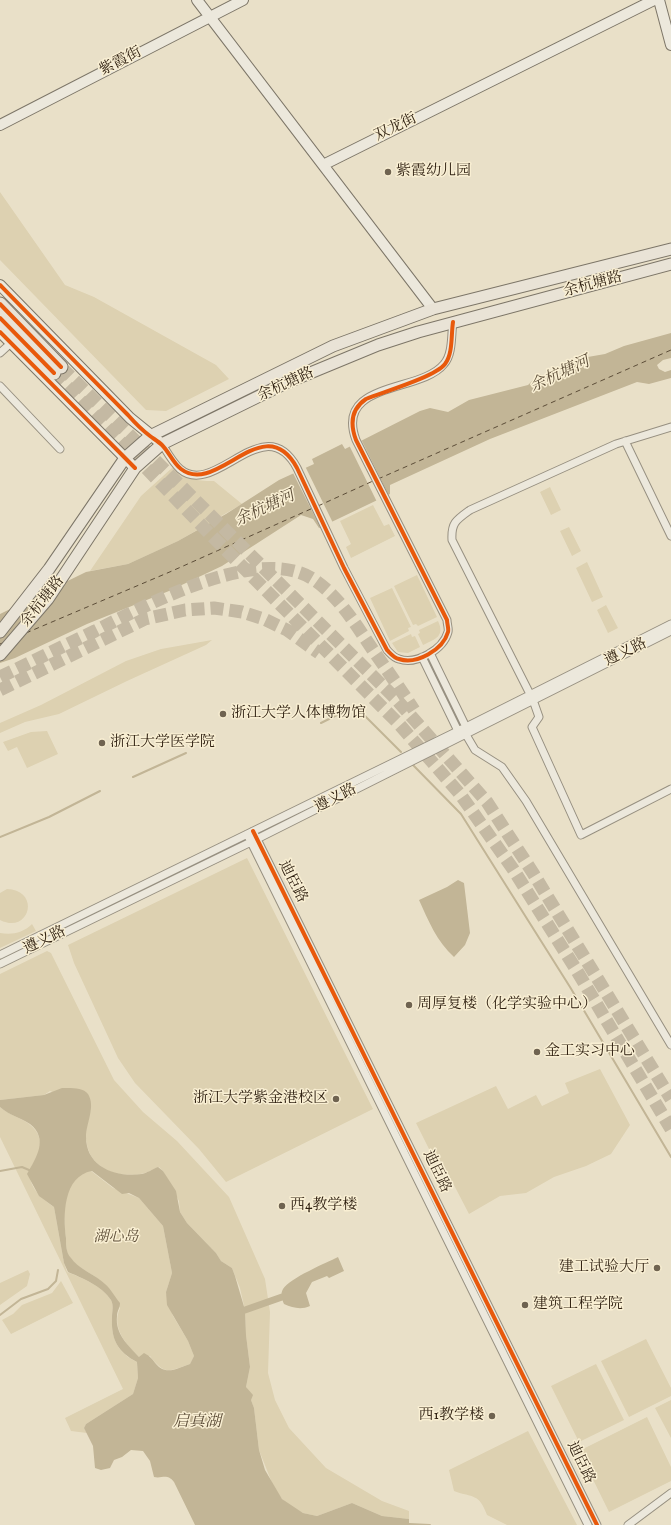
<!DOCTYPE html>
<meta charset="utf-8">
<style>
body{margin:0}
canvas{display:block;background:#e9e0c8}
</style>
<canvas width="671" height="1525"></canvas>
<script>
const ctx = document.querySelector('canvas').getContext('2d');
ctx.lineJoin = 'round';
function fill(path, color) { ctx.fillStyle = color; ctx.fill(path, 'evenodd'); }
function strokePath(path, color, width, dash) { ctx.strokeStyle = color; ctx.lineWidth = width; ctx.lineCap = dash ? 'butt' : 'round'; ctx.setLineDash(dash || []); ctx.stroke(path); }
function write(font, color, halo, rows, align = 'center') {
  ctx.font = font + ' "IM FELL English","Noto Serif SC",serif'; ctx.lineWidth = 3; ctx.setLineDash([]); ctx.textBaseline = 'middle'; ctx.strokeStyle = halo; ctx.fillStyle = color; for (const [text, x, y, turn = 0] of rows) {
    ctx.save(); ctx.translate(x, y); ctx.rotate((+turn || 0) * Math.PI / 180); ctx.textAlign = isNaN(turn) ? turn : align; if (halo) ctx.strokeText(text, 0, 0); ctx.fillText(text, 0, 0); ctx.restore();
  }
}
const green = new Path2D(`
 M0,192L65,285L94,297L216,365L229,379L166,411L146,410L0,260Z
 M173,467C188,479 195,481 214,481L242,504L178,541L128,564L90,571L141,496Z
 M550,487L561,510L551,515L540,492Z
 M373,505L384,526L389,524L395,536L351,558L346,547L351,544L340,521Z
 M569,527L581,551L572,556L560,531Z
 M587,562L603,597L592,602L576,568Z
 M417,575L437,617L418,626L416,624L413,625L394,586Z
 M392,588L411,627L408,628L409,631L390,641L370,598Z
 M606,605L618,628L608,633L597,610Z
 M438,621C445,636 436,639 423,645L418,634L420,633L419,630Z
 M411,634L412,637L415,636L420,647L408,653L398,652L392,643Z
 M212,640L206,645L127,681L59,714L25,722L0,733V723L41,705L126,661L161,649Z
 M47,731L58,754L27,768L17,747L8,751L3,742L31,732Z
 M247,858L373,1109L226,1182L199,1149L135,1083L118,1058L74,963L68,945Z
 M7,889C41,890 30,935 0,920V893Z
 M32,924L36,931L0,948V933C12,935 23,933 32,924Z
 M47,951L51,953L114,1080L143,1112L177,1141L229,1197L265,1279L270,1312L268,1373L275,1400L289,1428L326,1468L382,1501L409,1511V1519L382,1516L352,1503L317,1516L303,1513L291,1507L282,1499L274,1488L259,1450L254,1408L246,1387L250,1367L246,1335L245,1310L240,1288L232,1268L221,1261L216,1253L187,1223L180,1212L179,1201L163,1171L159,1167C153,1169 147,1173 141,1174C115,1178 88,1168 86,1138C85,1128 90,1117 91,1107L50,1091L44,1095L0,1100V974Z
 M600,1069L630,1125L611,1154L586,1166L554,1177L526,1193L500,1196L469,1214L442,1162L432,1155L416,1123L496,1086L508,1109L536,1095L542,1106L569,1093L565,1083Z
 M0,1107C11,1117 28,1119 36,1131C42,1139 41,1151 36,1160C34,1163 30,1167 30,1171C28,1187 42,1199 54,1207L64,1263L67,1272C82,1278 102,1286 111,1300C114,1306 112,1311 112,1318C111,1339 118,1353 137,1362L138,1378L133,1394L86,1424L84,1428L87,1433L71,1431L65,1418L123,1389L0,1137Z
 M91,1171L113,1188L139,1198L163,1226L172,1273L166,1292L173,1316L188,1341L194,1356L190,1364C169,1371 165,1376 150,1356L139,1357C126,1344 111,1328 120,1308C115,1300 110,1289 103,1283C94,1274 79,1269 71,1259C66,1254 66,1245 66,1238C63,1216 62,1176 91,1171Z
 M28,1270L30,1274L27,1286L0,1305V1283Z
 M61,1281L73,1303L11,1334L2,1320L13,1314L22,1305L52,1293Z
 M646,1339L671,1388V1396L629,1417L601,1361Z
 M596,1364L624,1420L579,1442L551,1386Z
 M671,1400V1438L655,1408Z
 M647,1417L671,1467V1481L609,1512L579,1451Z
 M528,1431L577,1525H507L487,1515C479,1493 473,1498 454,1491L449,1470Z`);
const water = new Path2D(`
 M671,333V358L663,360L657,365L659,369L665,372L671,370V378L649,384L637,382L490,439L390,485V494L319,528L313,519L301,515L222,566L169,591L87,624L15,658L0,663V614L86,572L128,564L178,541L226,514L279,480L314,464L312,459L342,444L345,449L420,411L430,408L448,412L469,400L528,385L539,374L549,378L565,372L582,358L605,354L624,346Z
 M458,880L464,883L470,933L465,945L454,957C437,942 428,920 419,900L447,887Z
 M62,1088C70,1088 83,1087 88,1094C96,1107 86,1123 86,1137C86,1167 116,1178 142,1174C147,1173 153,1169 158,1167L163,1171L176,1191L180,1212L187,1223L216,1253L221,1261L232,1268L235,1276L245,1310L246,1335L250,1367L246,1387L253,1395L251,1400L254,1408L259,1450L265,1470L282,1499L303,1513L317,1516L352,1503L382,1516L409,1519V1525H195L174,1482C167,1473 162,1479 154,1477L150,1461L143,1451L131,1450L122,1457L114,1460L110,1468L101,1470L95,1468L93,1446L84,1428L86,1424L133,1394L138,1378L137,1362C118,1352 111,1340 112,1318C112,1311 114,1306 111,1300C102,1286 82,1278 68,1272L64,1263L54,1207L39,1196L27,1174C36,1158 49,1139 30,1124C20,1117 10,1116 0,1107V1100L44,1095ZM92,1171L122,1194L129,1193L139,1198L163,1226L172,1273L166,1292L167,1305L188,1341L194,1356L190,1364C178,1368 166,1376 156,1364C152,1359 150,1356 144,1353L139,1357C128,1345 115,1334 117,1316C117,1311 120,1308 120,1303C115,1297 111,1289 105,1284C96,1275 77,1268 71,1258C66,1253 66,1245 66,1238C63,1216 63,1176 92,1171Z
 M338,1257L344,1271L329,1278L327,1276L312,1282L306,1293L310,1306C301,1310 293,1308 284,1304C282,1299 280,1294 283,1289C290,1278 326,1263 338,1257Z`);
const pier = new Path2D(`
 M361,439L389,496L377,502L349,445Z
 M305,466L333,523L321,529L292,471Z`);
const stream = new Path2D(`
 M321,723L355,706L401,752
 M412,764L461,814L570,987L671,1157
 M133,777L186,753
 M0,837L49,817L100,791
 M0,1171L22,1167L29,1170
 M0,1315L21,1299L48,1289L56,1281L58,1270
 M409,1524L430,1525`);
const canal = new Path2D(`
 M245,1310L282,1297`);
const ferry = new Path2D(`
 M378,479L671,350
 M318,506L373,481
 M26,633L172,571L313,508
 M0,644L5,642`);
const highwayTunnel = new Path2D(`
 M61,367L396,699L487,802L533,873L671,1099
 M54,373L209,533L399,724L460,794L513,869L577,971L671,1129
 M0,677C32,662 63,646 95,631C147,605 258,544 313,579C339,596 356,625 373,650C387,670 401,690 414,710
 M0,690L145,619L185,610L214,608L242,612L264,619L287,630L319,653`);
const street = new Path2D(`
 M0,353L11,343
 M0,386L60,449
 M671,427L616,444L470,510C456,520 451,523 452,540L533,700L539,717L532,727L581,835L671,789
 M625,441L671,536
 M162,444C167,452 173,463 180,469C215,499 264,407 297,468L344,568L387,650C391,654 394,658 399,659C416,665 443,650 448,632C449,629 447,624 447,620L356,440C334,381 421,393 444,364C453,354 451,335 453,322
 M430,653L466,727L465,731
 M422,657L458,731L465,733L475,750L502,767L526,801L671,1045
 M253,831L597,1525
 M247,834L588,1525
 M0,955L466,727L671,624
 M0,964L251,842L671,631
 M628,1525L671,1493`);
const secondary = new Path2D(`
 M197,0L433,309
 M659,0L671,45
 M0,125L243,0
 M323,165L654,0
 M0,285L130,418L162,444
 M0,332L135,468`);
const primary = new Path2D(`
 M0,632L49,569L125,458L150,436L333,346L433,309L671,249
 M0,655L48,599L135,468L162,444L286,383L378,345L418,332L671,264`);
const highway = new Path2D(`
 M0,304L61,367
 M0,318L54,373`);
const cycleway = new Path2D(`
 M0,285C43,329 85,372 128,415C135,423 142,430 150,436C154,439 159,442 162,445C169,452 173,463 181,469C217,497 264,407 297,468L344,568L387,650C391,654 394,658 399,659C416,665 443,650 448,632C449,629 447,624 447,620L356,440C350,424 351,409 366,399C383,392 435,377 445,364C453,354 451,335 453,322
 M0,304L61,367
 M0,318L54,373
 M0,332L135,468
 M253,831L597,1525`);
const markers = [
 [388,172,4,"#6f6350"],
 [223,714,4,"#6f6350"],
 [102,743,4,"#6f6350"],
 [409,1005,4,"#6f6350"],
 [537,1052,4,"#6f6350"],
 [336,1099,4,"#6f6350"],
 [282,1206,4,"#6f6350"],
 [657,1268,4,"#6f6350"],
 [525,1305,4,"#6f6350"],
 [492,1416,4,"#6f6350"]
];
const streetNames = [
 ["紫霞街",121,62,-27],
 ["双龙街",396,128,-26],
 ["余杭塘路",593,285,-15],
 ["余杭塘路",286,385,-25],
 ["余杭塘路",43,602,-52],
 ["遵义路",626,653,-26],
 ["遵义路",336,799,-27],
 ["迪臣路",292,882,63],
 ["遵义路",45,941,-26],
 ["迪臣路",436,1172,64],
 ["迪臣路",580,1463,64]
];
const poiNames = [
 ["紫霞幼儿园",396,172],
 ["浙江大学人体博物馆",231,714],
 ["浙江大学医学院",110,743],
 ["周厚复楼（化学实验中心）",417,1005],
 ["金工实习中心",545,1052],
 ["浙江大学紫金港校区",328,1099,"right"],
 ["西4教学楼",290,1206],
 ["建工试验大厅",649,1268,"right"],
 ["建筑工程学院",533,1305],
 ["西1教学楼",484,1416,"right"]
];
const parkNames = [
 ["湖心岛",116,1238]
];
const waterNames = [
 ["余杭塘河",560,375,-25],
 ["余杭塘河",265,509,-25],
 ["启真湖",197,1423]
];
fill(green, '#ddd1b1');
fill(water, '#c2b596');
fill(pier, '#e9e0c8');
strokePath(stream, '#c2b596', 2);
strokePath(canal, '#c2b596', 7);
strokePath(ferry, '#5c4d38', 1, [5, 4]);
strokePath(highwayTunnel, '#c4b9a3', 13, [13, 6]);
strokePath(street, '#979081', 9);
strokePath(secondary, '#7d7668', 12);
strokePath(primary, '#7d7668', 13);
strokePath(highway, '#7d7668', 15);
strokePath(street, '#ece8dc', 7);
strokePath(secondary, '#ece8dc', 10);
strokePath(primary, '#e9e3d6', 11);
strokePath(highway, '#e9e3d6', 13);
strokePath(cycleway, '#e8590c', 4);
for (const [x, y, r, color] of markers) { const dot = new Path2D(); dot.arc(x, y, r, 0, 2 * Math.PI); ctx.fillStyle = color; ctx.fill(dot); strokePath(dot, '#f9efd3', 1.5); }
write('15px', '#2e1f10', '#f9efd3', streetNames);
write('15px', '#2e1f10', '#f9efd3', poiNames, 'left');
write('italic 15px', '#60513b', '#f9efd3', parkNames);
write('italic 16px', '#5c4d38', '#f9efd3', waterNames);
</script>
